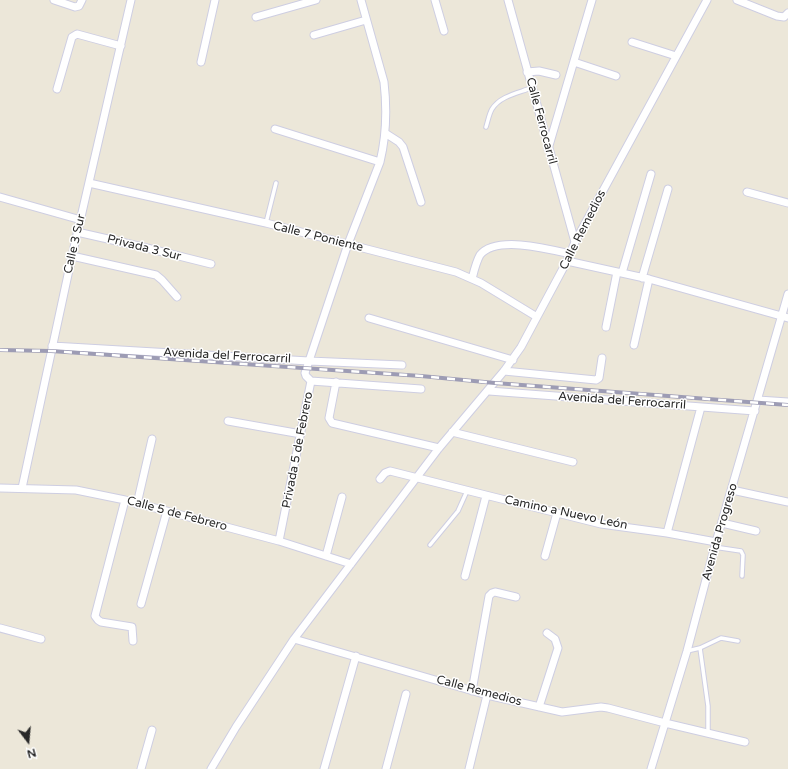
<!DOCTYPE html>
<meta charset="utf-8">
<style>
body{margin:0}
#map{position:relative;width:788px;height:769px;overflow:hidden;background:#ece7d9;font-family:"Varela Round",sans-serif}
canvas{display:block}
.north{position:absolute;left:8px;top:721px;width:40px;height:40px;-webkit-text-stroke:3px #fff;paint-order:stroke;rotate:164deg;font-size:11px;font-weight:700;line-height:16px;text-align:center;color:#282828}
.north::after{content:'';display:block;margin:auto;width:14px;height:18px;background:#282828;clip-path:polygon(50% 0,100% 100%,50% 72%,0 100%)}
</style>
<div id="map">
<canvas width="788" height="769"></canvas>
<div class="north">N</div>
</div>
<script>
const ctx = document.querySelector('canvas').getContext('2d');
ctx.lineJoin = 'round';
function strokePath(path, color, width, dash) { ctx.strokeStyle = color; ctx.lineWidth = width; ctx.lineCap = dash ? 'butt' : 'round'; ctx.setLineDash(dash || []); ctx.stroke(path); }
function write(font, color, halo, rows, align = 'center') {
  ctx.font = font + ' "Varela Round",sans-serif'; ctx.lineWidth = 3; ctx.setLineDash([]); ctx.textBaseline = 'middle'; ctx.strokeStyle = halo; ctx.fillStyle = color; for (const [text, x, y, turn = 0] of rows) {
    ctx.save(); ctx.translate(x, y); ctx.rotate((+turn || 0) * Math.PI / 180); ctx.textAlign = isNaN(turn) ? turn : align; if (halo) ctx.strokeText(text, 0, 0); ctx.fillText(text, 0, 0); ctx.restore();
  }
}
const lane = new Path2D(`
 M486,127C488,121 489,114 492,109C500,96 518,93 531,88
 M266,223L276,183
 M430,545L458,511L467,491
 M714,547L741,551L743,555L742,576
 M700,648L708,706V733
 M687,651L700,648L721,638L738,641`);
const street = new Path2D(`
 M54,0L75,7L79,6L82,0
 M435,0L444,31
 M508,0L575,242
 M737,0L777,16L784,17L788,13
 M256,17L316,0
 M314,35L366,20
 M632,42L676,56
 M201,62L215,0
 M574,62L616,76
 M527,72L539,71L556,75
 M57,89L72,37L77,34L121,46
 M275,129L380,162
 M385,133L399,142L403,147L421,202
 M548,149L592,0
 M89,183L266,223L456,272L481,283L537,317
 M747,192L788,203
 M0,197L81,220
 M77,232L143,247L211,264
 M72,256L156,275L162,280L177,297
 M567,261L649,279L788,318
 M622,273L651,174
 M642,278L668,189
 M472,279C474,271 476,262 480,255C496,235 549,249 570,254
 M369,318L513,360
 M606,327L617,272
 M634,345L649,279
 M52,346L309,361L402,365
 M504,371L596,380L599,378L602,358
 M311,381L421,389
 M336,382L329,418L332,423L439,448
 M489,391L755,411
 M758,400L788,402
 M228,421L301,434
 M452,432L573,462
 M380,479L385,473L390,471L601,524L667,533L716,542
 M0,488L76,490L125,500L279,541L351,564
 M22,488L72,256L131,0
 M732,490L788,502
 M125,500L95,616L98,620L101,622L132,627L133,641
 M137,504L152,439
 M722,523L756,531
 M667,533L701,407
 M279,541L311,381L306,376L305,373L348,244L380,162C386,137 387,108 384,82L361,0
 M326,556L342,497
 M545,556L557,513
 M465,576L486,496
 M141,604L167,511
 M0,628L41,639
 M294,639L487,695L562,712L601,707L608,708L665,723L745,742
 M472,691L489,596L492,593L495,592L516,597
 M539,707L558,648L555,639L547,633
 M141,769L152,730
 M211,769L236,727L294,639L439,448L504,371L521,347L537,317L567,261L575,242L707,0
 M324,769L356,656
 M386,769L406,694
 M469,769L487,695
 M651,769L687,651L716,542L788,294`);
const rail = new Path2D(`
 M0,350L51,351L421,376L495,383L788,405`);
const streetNames = [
 ["Calle Ferrocarril",541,121,75],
 ["Calle Remedios",583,230,-63],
 ["Calle 7 Poniente",318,237,14],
 ["Calle 3 Sur",75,244,-77],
 ["Privada 3 Sur",144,248,14],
 ["Avenida del Ferrocarril",227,356,3],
 ["Avenida del Ferrocarril",622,401,4],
 ["Privada 5 de Febrero",298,450,-79],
 ["Camino a Nuevo León",566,513,12],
 ["Calle 5 de Febrero",177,514,15],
 ["Avenida Progreso",720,532,-74],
 ["Calle Remedios",479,691,15]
];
strokePath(lane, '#cecee2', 5.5);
strokePath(street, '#cecee2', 9);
strokePath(lane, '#fff', 3.5);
strokePath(street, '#fff', 7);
strokePath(rail, '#9d9cb4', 4);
strokePath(rail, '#fff', 2.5, [8]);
write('12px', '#282828', '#fff', streetNames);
</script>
